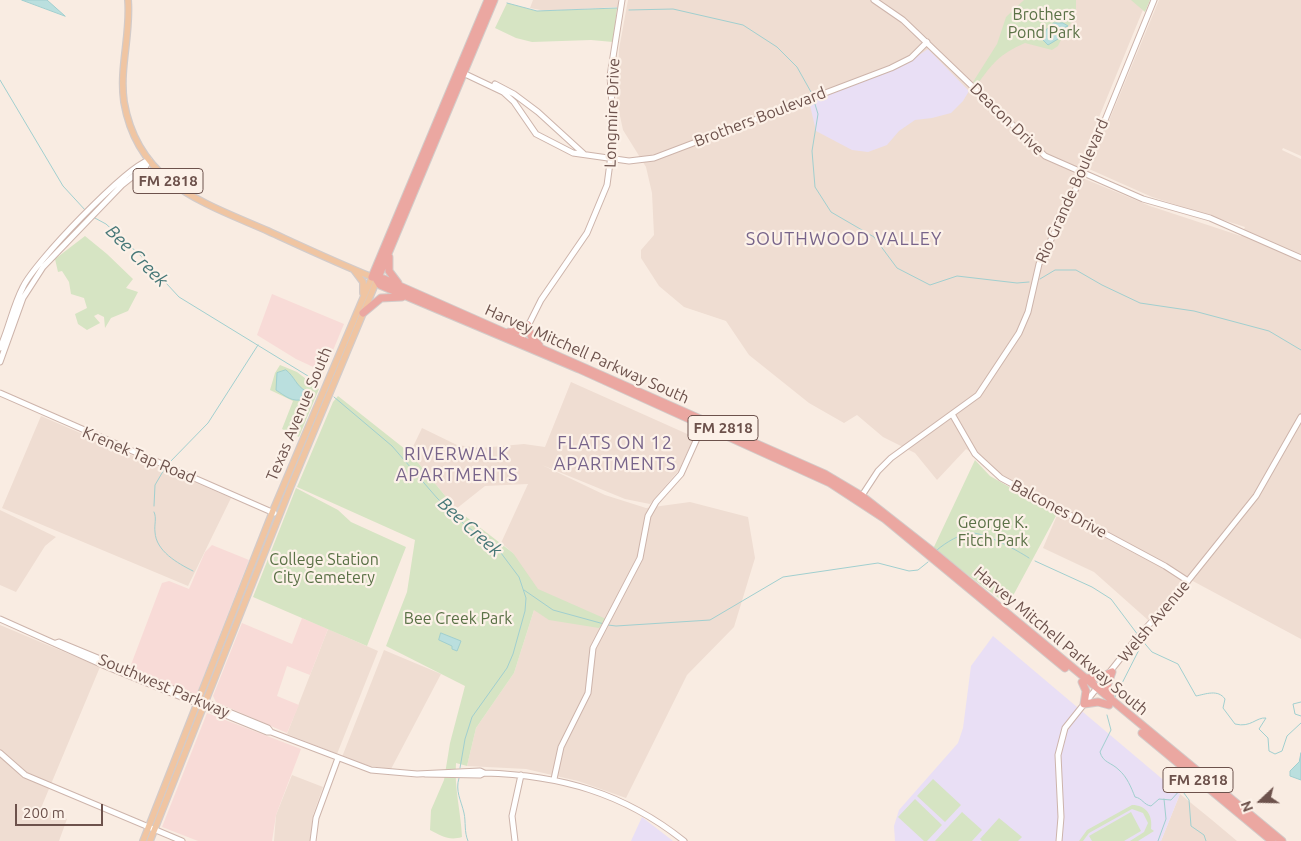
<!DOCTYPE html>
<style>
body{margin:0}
#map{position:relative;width:1301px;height:841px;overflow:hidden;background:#f9ece2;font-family:Ubuntu,sans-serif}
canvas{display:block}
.north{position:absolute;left:1236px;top:776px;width:50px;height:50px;-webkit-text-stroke:4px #fcf1e8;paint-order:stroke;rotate:249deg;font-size:14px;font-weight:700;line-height:20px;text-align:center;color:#6d524c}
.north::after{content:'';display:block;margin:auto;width:18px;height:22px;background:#6d524c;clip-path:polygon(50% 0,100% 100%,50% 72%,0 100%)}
.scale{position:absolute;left:15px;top:804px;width:88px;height:22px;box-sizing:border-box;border:2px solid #6d524c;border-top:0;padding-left:6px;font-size:15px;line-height:18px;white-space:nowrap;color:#6d524c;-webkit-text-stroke:4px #fcf1e8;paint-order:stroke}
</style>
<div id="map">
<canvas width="1301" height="841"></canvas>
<div class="north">N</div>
<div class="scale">200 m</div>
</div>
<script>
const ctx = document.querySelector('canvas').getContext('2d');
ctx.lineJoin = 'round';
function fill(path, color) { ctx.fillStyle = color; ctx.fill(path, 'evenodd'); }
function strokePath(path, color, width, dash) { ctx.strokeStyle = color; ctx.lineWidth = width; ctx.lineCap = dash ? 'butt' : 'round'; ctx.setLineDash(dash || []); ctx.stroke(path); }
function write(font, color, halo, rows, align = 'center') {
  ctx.font = font + ' Ubuntu,sans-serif'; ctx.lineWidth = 4.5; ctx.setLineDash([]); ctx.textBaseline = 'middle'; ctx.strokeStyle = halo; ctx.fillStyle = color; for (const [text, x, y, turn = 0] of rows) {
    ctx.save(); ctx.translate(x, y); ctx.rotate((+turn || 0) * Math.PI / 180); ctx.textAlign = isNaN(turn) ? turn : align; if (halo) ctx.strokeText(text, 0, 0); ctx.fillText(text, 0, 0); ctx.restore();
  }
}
const residential = new Path2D(`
 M533,0H618V7L546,11L530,8Z
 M628,0H1147L1079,166L1085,179L1150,206L1241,236L1245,227L1152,197L1089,169L1159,0H1301V156L1283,148L1282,150L1301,159V639L1092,527L1004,476L966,449L937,480L915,453L883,437L857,415L844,423L809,403L749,355L726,321L684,307L659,286L641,258V250L654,235L652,193L646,167L623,130L617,102L619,49Z
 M571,382L694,437L679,470L650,504L625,499L542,465L605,495L646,508L690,502L748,517L755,558L734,627L687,675L626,798L578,781L526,769L467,766L476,728L514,673L534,610L513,553L501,543L528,484L485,486L456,509L410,453L422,428L457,445L480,448L524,444L545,447Z
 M41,416L231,498L188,586L2,508Z
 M0,510L56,537L45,546L16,592L0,585Z
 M1058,513L1179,577L1183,582L1148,620L1094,572L1043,548Z
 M0,625L100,667L41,808L67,819L59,841H0Z
 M328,629L378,651L337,754L287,734Z
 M384,650L441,674L391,769L370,766L342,757Z
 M292,775L323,787L313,815L310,841H274L276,815Z
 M1180,794L1212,820L1237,841H1161Z`);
const commercial = new Path2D(`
 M272,294L344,324L324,372L296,359L257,335Z
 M212,545L249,560L197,693L193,696L129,670L162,583L169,581L189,589L205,552Z
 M302,618L328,629L310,675L287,666L277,696L299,705L287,733L216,702L213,696L242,623L292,644Z
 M207,713L301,749L276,815L272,841H198L162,827Z`);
const education = new Path2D(`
 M928,49L969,91L963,101L951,113L932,118L915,120L899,131L887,145L868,152L852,150L816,131L809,101L904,65Z
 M993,636L1180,794L1161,841H895L894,826L899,810L958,743L963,728L971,666Z
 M642,817L673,841H631Z`);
const green = new Path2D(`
 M1024,0H1076V17L1066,29L1058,46L1052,50L1025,43C998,55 993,63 977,85L973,82L997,44L1006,17Z
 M1131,0H1150L1145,12Z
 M507,3L537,11L617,8L613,42L591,40L532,42L516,38L495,28Z
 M85,236L107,254L133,279L126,288L138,292L128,311L111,318L105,328L104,317L98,314L94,316L100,323L87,330L78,324L75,314L87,308L84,298L71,294L69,282L62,271L58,272L55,259Z
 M280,365L297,372L319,389L299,437L282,429L293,401L270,390L275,373Z
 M338,396L410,453L456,509L513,553L538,589L606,619L599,628L549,620L534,610L514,673L476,728L467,766L456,763C454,788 461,812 462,837C449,841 442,836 430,830L431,810L444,780L450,743L465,686L386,646L407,592L415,540L297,487L333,402Z
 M975,460L990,476L1057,514L1008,605L933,549Z
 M296,488L338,510L351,522L406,547L367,646L253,597Z
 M933,779L961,805L945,822L917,796Z
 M915,799L942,825L927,841H924L898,817Z
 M1132,805C1146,805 1153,815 1151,829L1154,831L1138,841H1130L1144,832L1148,823L1143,813L1132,809L1089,833L1083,841H1079L1087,830Z
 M962,812L982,830L972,841H935Z
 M1131,812L1141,831L1124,841H1092L1089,836Z
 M999,818L1022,837L1018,841H982L980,839Z`);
const water = new Path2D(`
 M22,0H47L65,16Z
 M1054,23H1063L1068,26L1063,28L1058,39L1048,45L1043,40L1046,30Z
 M286,370C295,377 296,386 306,391L304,399C293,403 285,396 276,390L277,373Z
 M441,633L461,641L457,651L452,649V646L439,640Z
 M1301,753V780L1290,776V771L1299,762Z`);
const stream = new Path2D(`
 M507,3L537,11L617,8
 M629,10L673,9L743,25L777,47L797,67L811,92
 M0,80L63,186L86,211
 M814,101L818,114L812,151L815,187L831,212L874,237L897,268L930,285L957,276L1017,283L1029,282
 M93,217L106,224L141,256L179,297L308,376L319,385
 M1040,279L1055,270H1076L1102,285L1140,303L1194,311L1269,331L1301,350
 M334,397L392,446L437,498L465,525L498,549L519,577L526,598L525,611L513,654L507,668L472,717L465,739L460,768
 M169,463L208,423L258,345
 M154,506L155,485L165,468
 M154,512C157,518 154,525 155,532C156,551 177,563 193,571
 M937,550C945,543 961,533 972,533C985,533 1017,550 1029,558
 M1035,561L1092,587L1111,599L1138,635
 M524,590L553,610L604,624
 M608,625L616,626L710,620L783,577L878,563L909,571L918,570L928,562
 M1140,638L1152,652L1178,664L1196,696C1206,694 1218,689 1225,699L1223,708L1235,724C1251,728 1256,717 1266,718L1259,729L1268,738L1269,751L1275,754L1282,751L1287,736L1301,723
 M1115,697L1143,642
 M1301,702L1293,704L1295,714L1301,716
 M1107,715L1111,730L1100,752C1103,763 1111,762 1119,770C1127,777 1131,787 1135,797C1142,798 1144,805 1151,806L1159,799L1171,800L1181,789L1189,800L1191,826L1204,835L1206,841
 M459,778C455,791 461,800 464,813C466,822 464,832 468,841
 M1158,841L1166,819L1164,799`);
const secondary = new Path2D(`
 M874,0L903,20L1045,156L1143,199L1210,218L1301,258
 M463,73L503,92L514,102L536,134L573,153L629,161L654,158L891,68L911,58L927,42
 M495,84L514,94L538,112L584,154
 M520,342L541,300L587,233L607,185L614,133L610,76L622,0
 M0,348C9,328 13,306 23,287C34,263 125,168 149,160
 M0,362L23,298L43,267L122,185L146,166L149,160
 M0,393L274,513
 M952,414L975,454L1001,478L1165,566L1188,581
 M861,497L878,471L891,458L978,395L1019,333L1028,312L1039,264L1083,174L1154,0
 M0,619L105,666L267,732H271
 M56,643L59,642L268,728L271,732L371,770L417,774L480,771L484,773C560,775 624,793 684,841
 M0,753L25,775L182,841
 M425,774L480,775L484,773
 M554,779L561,747L588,693L593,648L640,558L648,516L656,502L681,474L704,423
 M313,841L316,818L338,758
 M515,841L512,816L521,775
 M1059,841L1061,817L1058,755L1065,728L1136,639L1183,587L1256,496L1301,417`);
const primary = new Path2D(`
 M128,0C131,34 119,68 124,102C138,183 202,202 268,231C303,247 337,263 372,277L274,508L143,841
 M354,270L363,282V293
 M150,841L291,486L377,280`);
const highway = new Path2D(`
 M488,0L372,277L384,279L825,474L862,496L932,551L1282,841
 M389,257V271L398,283
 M377,280L380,285L579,369L830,483L885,519L1065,668
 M377,280L494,0
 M363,313L381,298L402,297
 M529,330L532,338L539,345
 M509,332L518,331L528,325
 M1084,678H1099L1112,672
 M1082,682L1086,691L1084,704L1098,702L1109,705
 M1111,699L1107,686L1112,672
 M1142,733L1272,841`);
const shields = [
 [168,181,70],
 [723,428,70],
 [1198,780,70]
];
const shieldNames = [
 ["FM 2818",168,181],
 ["FM 2818",723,428],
 ["FM 2818",1198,780]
];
const parkNames = [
 ["Brothers",1044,15],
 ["Pond Park",1044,33],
 ["George K.",993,523],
 ["Fitch Park",993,541],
 ["College Station",324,560],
 ["City Cemetery",324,578],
 ["Bee Creek Park",458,619]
];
const streetNames = [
 ["Longmire Drive",612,113,-88],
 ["Brothers Boulevard",760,117,-21],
 ["Deacon Drive",1007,119,44],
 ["Rio Grande Boulevard",1072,191,-66],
 ["Harvey Mitchell Parkway South",587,354,24],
 ["Texas Avenue South",299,414,-67],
 ["Krenek Tap Road",139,455,23],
 ["Balcones Drive",1059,509,28],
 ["Welsh Avenue",1154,621,-50],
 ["Harvey Mitchell Parkway South",1061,641,40],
 ["Southwest Parkway",164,686,23]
];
const neighbourhoodNames = [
 ["SOUTHWOOD VALLEY",844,239],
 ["FLATS ON 12",615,443],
 ["APARTMENTS",615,464],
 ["RIVERWALK",457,454],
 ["APARTMENTS",457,475]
];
const waterNames = [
 ["Bee Creek",137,256,45],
 ["Bee Creek",470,527,42]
];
fill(residential, '#efddd2');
fill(commercial, '#f8dbd7');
fill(education, '#e9dff5');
fill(green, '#d6e4c3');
fill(water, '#badfde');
strokePath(water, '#a1cfcf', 1);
strokePath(stream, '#a1cfcf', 1);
strokePath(secondary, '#cdb4ab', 7);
strokePath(primary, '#d3cbc9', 8);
strokePath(highway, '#d3cbc9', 9);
strokePath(secondary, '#fff', 5);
strokePath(primary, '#f0c5a2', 5.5);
strokePath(highway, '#eba7a1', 7);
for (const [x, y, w] of shields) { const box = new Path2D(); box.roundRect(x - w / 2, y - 12.5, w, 25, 4); ctx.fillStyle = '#fcf1e8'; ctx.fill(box); strokePath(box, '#6d524c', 1); }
write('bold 15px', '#6d524c', null, shieldNames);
write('16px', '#5a7146', '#fcf1e8', parkNames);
write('16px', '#6d524c', '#fcf1e8', streetNames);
ctx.letterSpacing = '1px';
write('18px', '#77648a', '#fcf1e8', neighbourhoodNames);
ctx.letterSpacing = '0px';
write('italic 18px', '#467777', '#fcf1e8', waterNames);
</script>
